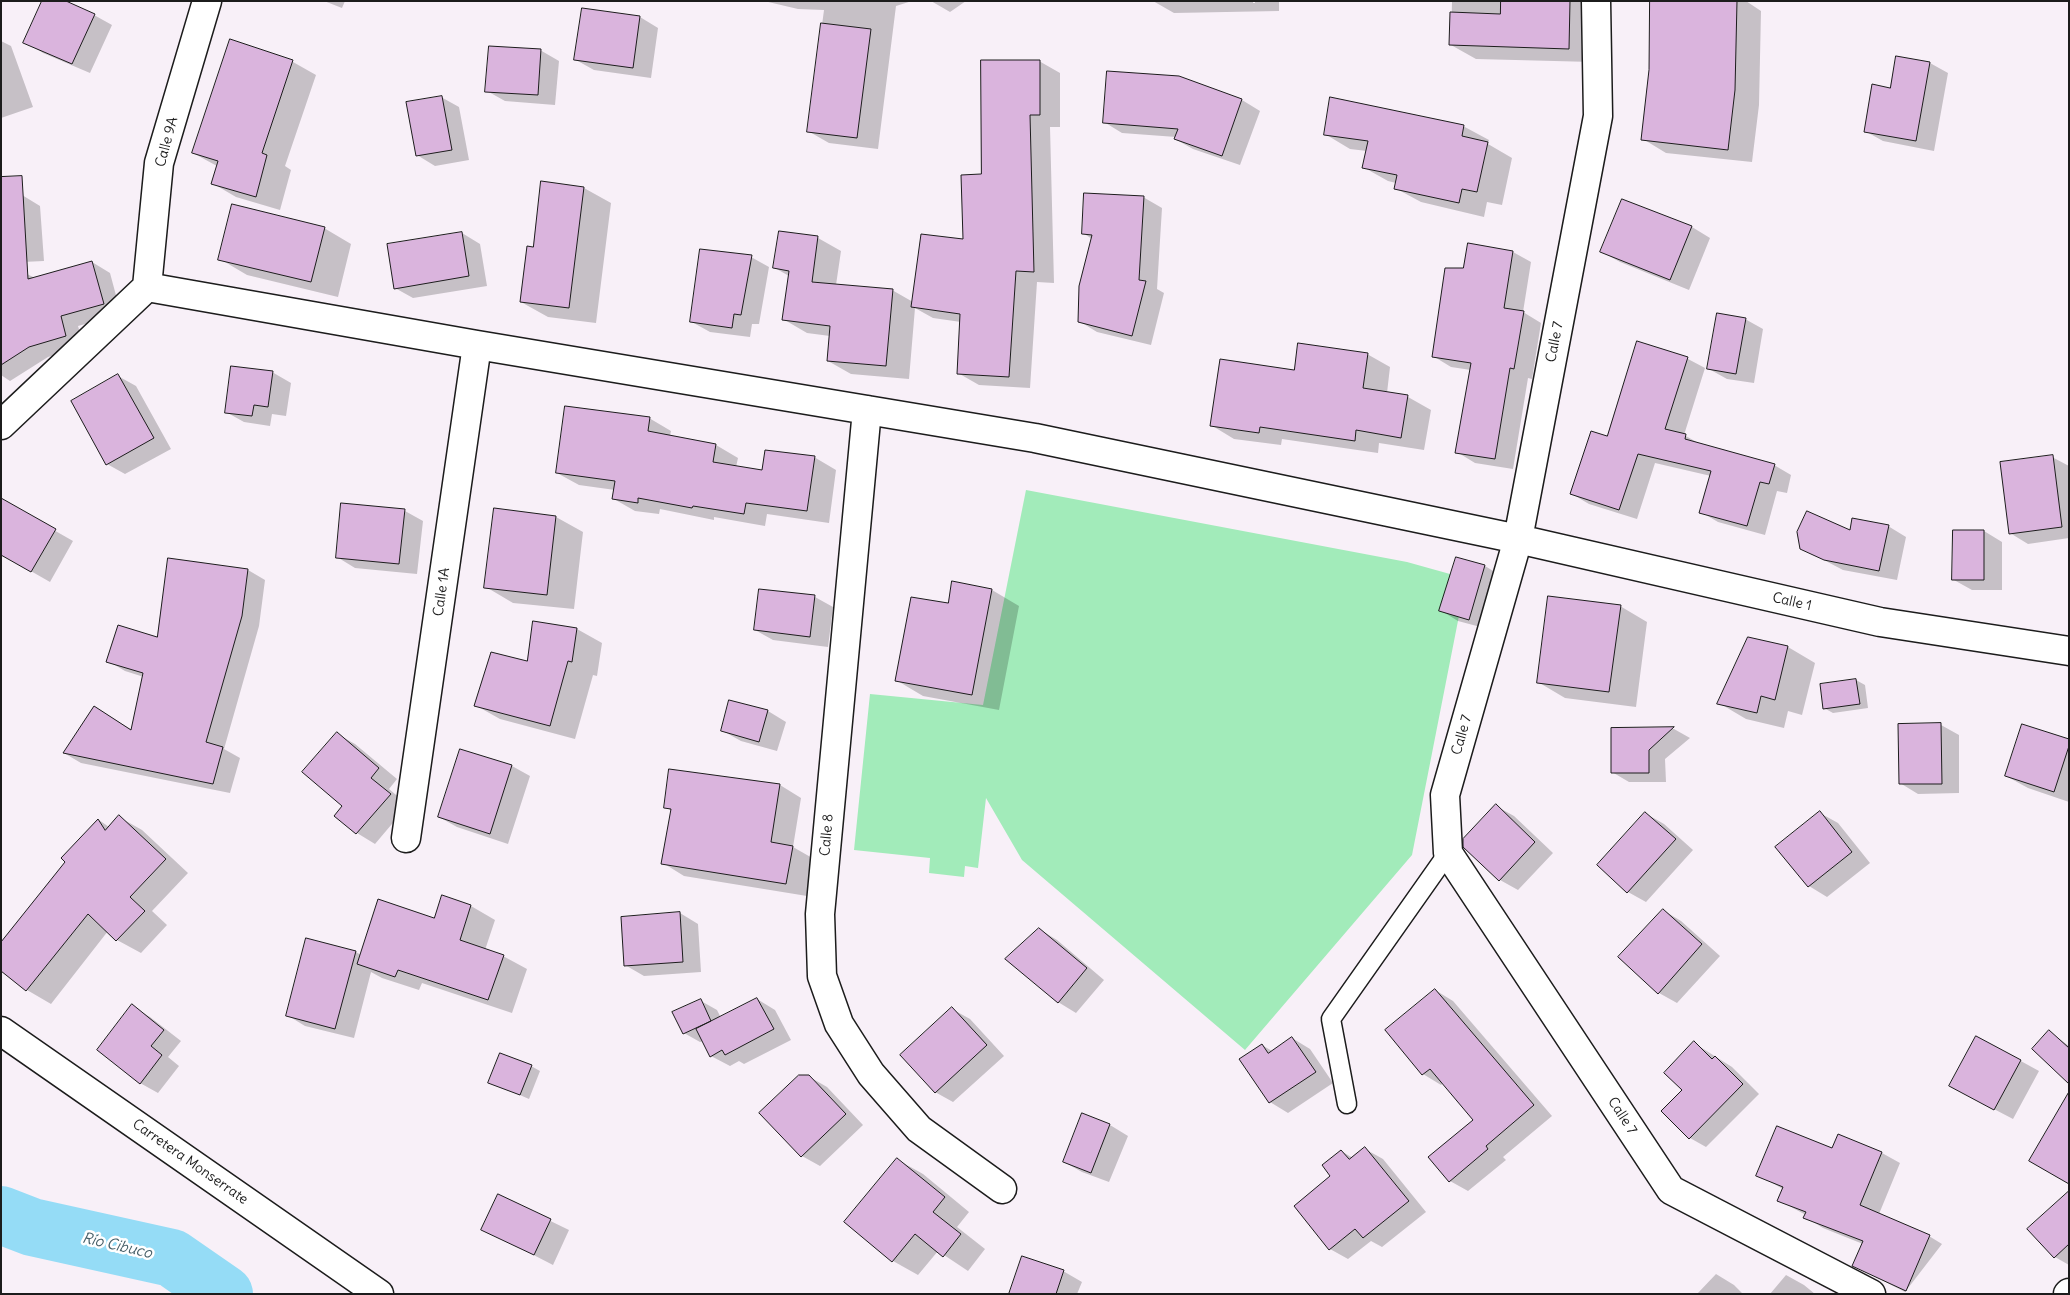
<!DOCTYPE html>
<meta charset="utf-8">
<style>
body{margin:0}
#map{position:relative;width:2070px;height:1295px;overflow:hidden;background:#f8f0f8;font-family:Delius,sans-serif}
canvas{display:block}
.frame{position:absolute;inset:0;border:2px solid #1c1c1c;pointer-events:none}
</style>
<div id="map">
<canvas width="2070" height="1295"></canvas>
<div class="frame"></div>
</div>
<script>
const ctx = document.querySelector('canvas').getContext('2d');
ctx.lineJoin = 'round';
function fill(path, color) { ctx.fillStyle = color; ctx.fill(path, 'evenodd'); }
function strokePath(path, color, width, dash) { ctx.strokeStyle = color; ctx.lineWidth = width; ctx.lineCap = dash ? 'butt' : 'round'; ctx.setLineDash(dash || []); ctx.stroke(path); }
function write(font, color, halo, rows, align = 'center') {
  ctx.font = font + ' Delius,sans-serif'; ctx.lineWidth = 5; ctx.setLineDash([]); ctx.textBaseline = 'middle'; ctx.strokeStyle = halo; ctx.fillStyle = color; for (const [text, x, y, turn = 0] of rows) {
    ctx.save(); ctx.translate(x, y); ctx.rotate((+turn || 0) * Math.PI / 180); ctx.textAlign = isNaN(turn) ? turn : align; if (halo) ctx.strokeText(text, 0, 0); ctx.fillText(text, 0, 0); ctx.restore();
  }
}
const green = new Path2D(`
 M1026,490L1407,562L1450,574L1467,575L1412,855L1245,1050L1022,860L986,798L978,868L965,866L964,877L929,873L930,858L854,850L870,694L983,705Z`);
const shadow = new Path2D(`
 M324,1H345L342,8Z
 M764,1H912L896,6L878,149L829,143L808,131L824,10L798,9Z
 M931,1H966L950,12Z
 M1153,1H1253V3H1255V1H1279V11L1174,13Z
 M1452,1H1584L1593,62L1476,59L1451,45Z
 M1652,1H1746L1761,11L1759,105L1752,162L1666,153L1643,139L1651,70Z
 M94,15L112,25L90,73L43,53L25,42Z
 M640,17L658,28L651,78L594,70L576,60Z
 M1,41L11,46L33,107L1,118Z
 M231,41L293,62L316,75L285,166L291,170L280,210L236,197L212,183L217,166L193,153Z
 M540,50L559,61L555,105L505,101L487,91Z
 M1039,61L1060,73V127H1050L1054,283L1037,282L1030,388L979,385L958,373L961,322L933,318L915,308L909,379L851,374L828,361L830,336L807,333L783,319L789,276L775,268L780,233L818,238L841,251L836,285L892,290L913,302L964,241L982,175Z
 M1930,63L1948,73L1934,151L1883,141L1865,131L1891,89Z
 M1178,77L1242,100L1260,111L1240,165L1193,149L1175,139L1176,137L1122,133L1104,122Z
 M441,97L459,107L469,160L435,166L417,155Z
 M1463,126L1489,140L1488,144L1512,158L1502,205L1487,202L1484,217L1421,202L1395,188L1396,183L1388,181L1363,167L1367,151L1350,149L1325,134Z
 M584,188L611,203L596,323L548,317L521,302L534,248Z
 M22,195L40,206L44,261L1,263Z
 M1143,197L1162,208L1157,289L1164,293L1151,345L1097,332L1079,321L1092,239L1083,233Z
 M1623,201L1692,227L1710,238L1689,290L1620,262L1602,252Z
 M324,228L351,244L338,297L247,275L220,259Z
 M462,233L480,244L487,286L413,298L395,288Z
 M1513,252L1531,262L1523,312L1541,323L1532,379L1528,378L1513,469L1475,463L1457,452L1471,370L1451,367L1433,356L1464,270Z
 M751,257L769,267L759,324H752L750,337L710,332L692,322Z
 M92,262L110,273L121,314L78,326L84,346L48,357L10,381L1,375V290L27,274L35,278Z
 M1745,319L1763,329L1754,383L1727,379L1709,369Z
 M1638,343L1688,359L1705,368L1684,435L1702,445L1774,465L1791,475L1787,493L1777,491L1765,535L1718,522L1701,512L1711,476L1655,463L1637,519L1589,504L1572,494L1608,437Z
 M1367,354L1390,367L1387,393L1408,397L1431,410L1424,450L1379,443L1378,453L1282,439L1281,445L1234,439L1211,425L1295,371Z
 M272,372L291,383L286,416L272,414L270,426L244,422L226,412Z
 M118,376L136,386L171,449L125,474L107,464Z
 M649,418L671,431L670,436L716,445L738,458L736,467L763,471L814,457L836,470L829,523L767,514L765,526L714,517V520L660,509L659,514L635,511L614,499L615,490L579,485L557,473Z
 M2052,457L2069,466V538L2028,544L2010,533Z
 M1,500L73,541L50,582L1,554Z
 M405,511L423,521L417,574L355,568L337,557Z
 M556,517L583,532L574,609L513,603L486,587Z
 M1888,526L1906,537L1897,580L1843,570L1801,548L1851,532Z
 M1984,531L2002,542V590H1972L1954,580V532Z
 M169,560L248,570L265,580L259,626L224,749L240,758L230,793L81,763L64,753L95,707L132,730L144,677L125,671L108,661L158,639Z
 M1485,566L1503,577L1488,629L1458,621L1440,610Z
 M992,590L1019,606L999,710L923,696L896,680Z
 M815,597L833,607L828,647L773,640L755,630Z
 M1620,606L1647,622L1636,707L1565,698L1538,682Z
 M534,622L577,629L602,643L597,676L593,675L575,739L500,719L475,705L528,662Z
 M1788,647L1815,663L1802,715L1788,711L1784,728L1746,719L1719,703Z
 M1856,680L1865,685L1868,708L1833,713L1824,708Z
 M768,711L786,722L777,751L741,741L723,731Z
 M1941,725L1959,735V793L1918,794L1900,783Z
 M1612,729H1674L1690,738L1665,759L1666,782H1629L1612,772Z
 M337,734L355,744L397,779L389,789L408,805L375,844L357,833L336,815L344,806Z
 M2069,741V802L2028,788L2006,776Z
 M512,766L530,776L508,844L457,827L439,817Z
 M670,771L780,785L801,798L793,847L814,859L807,896L684,876L663,863L672,811L665,807Z
 M1496,806L1514,816L1553,853L1518,890L1500,880Z
 M1645,813L1664,824L1693,850L1646,902L1628,892Z
 M1820,813L1838,823L1870,863L1827,897L1809,886Z
 M119,817L142,830L188,873L152,911L167,925L141,953L117,940L108,931L51,1004L27,990L1,970L99,820L109,827Z
 M443,897L471,906L495,920L485,950L503,956L527,969L512,1013L422,983L419,990L382,978L371,972L354,1038L305,1026L287,1015L356,952L361,955L435,920Z
 M1663,910L1681,921L1720,956L1677,1003L1659,993Z
 M680,913L698,924L701,972L644,976L625,965Z
 M1039,929L1057,940L1104,980L1076,1013L1058,1002Z
 M1435,990L1453,1001L1552,1116L1503,1157L1506,1160L1468,1191L1450,1181L1474,1120L1443,1083L1441,1085L1423,1074Z
 M757,999L775,1010L791,1040L744,1064L739,1061L730,1066L711,1056L704,1041L700,1042L684,1033L701,1001L717,1010L721,1018Z
 M132,1006L150,1017L181,1041L168,1057L179,1066L158,1093L140,1083Z
 M952,1009L970,1019L1004,1056L953,1102L935,1092Z
 M2050,1032L2069,1046V1079Z
 M1977,1037L2039,1071L2013,1119L1969,1096Z
 M1292,1038L1310,1049L1333,1083L1288,1113L1270,1102L1262,1045L1272,1051Z
 M1694,1043L1732,1067L1759,1094L1706,1147L1690,1138L1683,1090Z
 M531,1066L540,1071L529,1099L490,1082Z
 M808,1076L827,1087L863,1125L820,1166L802,1156Z
 M1083,1115L1110,1125L1128,1136L1109,1182L1082,1172L1064,1162Z
 M1365,1149L1383,1159L1426,1212L1382,1247L1371,1241L1348,1259L1330,1249L1332,1176L1341,1151L1353,1158Z
 M1833,1150L1882,1153L1900,1163L1879,1214L1924,1233L1942,1244L1905,1292L1854,1266L1863,1244L1823,1228L1805,1217L1806,1215L1778,1200L1783,1189L1758,1175Z
 M898,1160L923,1174L969,1212L957,1227L985,1249L968,1271L938,1251L918,1275L893,1261Z
 M499,1196L569,1230L553,1265L483,1229Z
 M2069,1200V1265L2055,1257Z
 M1063,1271L1082,1282L1077,1294H1011Z
 M1716,1274L1734,1285L1743,1294H1697Z
 M1786,1275L1804,1285L1815,1294H1770Z`);
const river = new Path2D(`
 M1,1215L32,1227L172,1258L224,1294`);
const building = new Path2D(`
 M42,1H66L95,14L72,64L23,43Z
 M1501,1H1570L1569,49L1449,45L1450,12L1500,14Z
 M1650,1H1737L1735,90L1728,150L1641,140L1649,70Z
 M582,8L640,16L633,68L574,60Z
 M821,23L871,29L857,138L807,132Z
 M230,39L293,60L262,153L267,155L256,197L211,184L218,161L192,153Z
 M489,46L541,49L538,95L485,92Z
 M1896,56L1930,62L1916,141L1864,132L1872,84L1890,88Z
 M981,60H1040V115H1030L1034,272L1016,271L1009,377L957,374L960,314L911,307L921,234L963,239L961,175L981,174Z
 M1107,71L1179,76L1242,99L1222,156L1174,139L1178,129L1103,123Z
 M442,96L452,150L416,156L406,102Z
 M1330,97L1464,125L1462,136L1488,142L1477,192L1462,189L1459,203L1394,189L1397,175L1362,168L1368,141L1324,135Z
 M22,176L28,279L92,261L104,304L61,316L66,336L29,347L1,365V177Z
 M541,181L584,187L569,308L520,302L527,246L533,247Z
 M1084,193L1144,196L1139,280L1146,281L1132,336L1078,322L1079,286L1092,235L1082,234Z
 M1622,199L1692,226L1670,280L1600,252Z
 M232,204L325,227L311,282L218,260Z
 M779,231L818,236L812,282L893,289L886,366L827,361L830,326L782,320L789,271L773,268Z
 M462,232L469,276L394,289L387,244Z
 M1468,243L1513,251L1504,308L1524,311L1514,369L1510,368L1495,459L1455,453L1471,363L1432,357L1445,268H1463Z
 M700,249L752,255L741,315L734,314L732,328L690,322Z
 M1717,313L1746,318L1736,374L1707,369Z
 M1637,341L1688,357L1665,429L1686,434L1685,439L1775,464L1769,484L1760,482L1747,526L1699,513L1711,471L1638,454L1619,510L1570,494L1591,431L1607,436Z
 M1298,343L1368,353L1363,388L1408,395L1401,438L1356,430L1355,441L1260,427L1259,433L1210,426L1220,359L1294,370Z
 M231,366L273,371L268,407L254,405L252,416L225,413Z
 M118,374L154,438L106,465L71,401Z
 M565,406L650,417L648,431L716,444L713,462L762,470L765,450L815,456L807,511L746,503L744,514L693,506L692,508L638,498V503L612,499L615,481L556,473Z
 M2053,455L2062,527L2009,534L2000,462Z
 M1,498L56,529L31,572L1,555Z
 M341,503L405,509L399,564L336,558Z
 M494,508L556,516L547,595L484,588Z
 M1807,511L1850,530L1852,518L1889,525L1879,571L1824,560L1800,549L1797,532Z
 M1953,530H1984V580H1952Z
 M1456,557L1485,565L1469,620L1439,611Z
 M168,558L248,569L242,616L206,742L223,747L213,784L63,753L94,706L131,730L143,673L106,662L118,625L157,637Z
 M952,581L992,589L972,695L895,681L911,597L948,603Z
 M759,589L815,595L810,637L754,630Z
 M1548,596L1621,605L1609,692L1537,683Z
 M533,621L577,628L572,662L568,661L550,726L474,706L491,652L527,661Z
 M1748,637L1788,646L1775,700L1761,696L1757,713L1717,704Z
 M1856,679L1860,704L1823,709L1820,684Z
 M729,700L768,710L759,742L721,731Z
 M1941,723L1942,784H1899L1898,724Z
 M2022,724L2069,739V746L2054,792L2005,776Z
 M1674,727L1649,750V773H1611V728Z
 M337,732L379,768L371,778L391,794L356,834L334,816L342,806L302,772Z
 M460,749L512,765L490,834L438,817Z
 M669,769L780,784L771,842L793,846L786,884L661,864L671,809L664,808Z
 M1496,804L1535,842L1499,881L1463,847V839Z
 M1820,811L1852,852L1808,887L1775,847Z
 M1645,812L1676,839L1627,893L1597,865Z
 M119,815L166,859L130,897L145,911L116,941L88,914L26,991L1,971V942L65,862L61,858L98,819L105,830Z
 M442,895L471,905L460,940L504,955L488,1000L398,970L395,977L357,964L378,899L434,918Z
 M1663,909L1702,944L1658,994L1618,957Z
 M680,912L683,962L624,966L621,917Z
 M1039,928L1087,968L1058,1003L1005,959Z
 M306,938L356,951L335,1029L286,1016Z
 M1435,989L1534,1105L1486,1146L1488,1149L1449,1182L1428,1157L1473,1120L1430,1069L1422,1075L1385,1030Z
 M757,998L774,1029L725,1055L722,1050L710,1057L696,1029Z
 M701,999L711,1021L683,1034L672,1012Z
 M132,1004L164,1030L151,1046L162,1055L140,1084L97,1050Z
 M952,1007L987,1045L935,1093L900,1055Z
 M2049,1030L2069,1048V1084L2032,1049Z
 M1976,1036L2021,1060L1994,1110L1949,1086Z
 M1292,1037L1316,1072L1269,1103L1239,1059L1262,1044L1268,1053Z
 M1694,1041L1712,1059L1715,1056L1743,1084L1689,1139L1661,1111L1682,1090L1664,1073Z
 M500,1053L532,1065L520,1095L488,1083Z
 M799,1075H809L846,1114L801,1157L759,1113Z
 M2069,1092V1184L2029,1161Z
 M1082,1113L1110,1124L1091,1173L1063,1162Z
 M1777,1126L1832,1148L1838,1134L1882,1152L1860,1205L1930,1235L1906,1291L1852,1266L1863,1241L1803,1218L1806,1212L1777,1201L1783,1187L1756,1176Z
 M1365,1147L1409,1201L1363,1238L1355,1229L1329,1250L1294,1206L1330,1176L1322,1165L1341,1150L1349,1159Z
 M897,1158L945,1197L933,1212L961,1234L943,1257L915,1234L892,1262L844,1222Z
 M2069,1191V1244L2054,1258L2027,1229Z
 M498,1194L551,1219L534,1255L481,1230Z
 M1022,1256L1064,1270L1056,1294H1009Z`);
const service = new Path2D(`
 M1347,1104L1331,1019L1448,853`);
const minor = new Path2D(`
 M1596,1L1598,116L1518,539L1445,795L1448,853L1671,1190L1871,1294
 M147,287L159,163L207,1
 M867,410L820,914L822,976L839,1024L871,1074L919,1129L1002,1189
 M1,425L147,287L477,345L1035,438L1518,539L1880,622L2069,651
 M406,838L477,345
 M2068,1294L2069,1293`);
const tertiary = new Path2D(`
 M1,1031L379,1294`);
const streetNames = [
 ["Calle 9A",167,142,-75],
 ["Calle 7",1555,342,-79],
 ["Calle 1A",442,592,-82],
 ["Calle 1",1792,602,13],
 ["Calle 7",1462,735,-74],
 ["Calle 8",827,835,-85],
 ["Calle 7",1622,1116,57],
 ["Carretera Monserrate",190,1162,35]
];
const waterNames = [
 ["Río Cibuco",117,1246,13]
];
fill(green, '#a2ebba');
fill(shadow, '#0003');
strokePath(river, '#95dcf6', 58);
fill(building, '#dab4dd');
strokePath(building, '#1c1c1c', 1);
strokePath(service, '#1c1c1c', 21);
strokePath(minor, '#1c1c1c', 31);
strokePath(tertiary, '#1c1c1c', 31);
strokePath(service, '#fff', 18);
strokePath(minor, '#fff', 28);
strokePath(tertiary, '#fff', 28);
write('14px', '#1c1c1c', '#fff', streetNames);
write('italic 15px', '#465f68', '#fff', waterNames);
</script>
